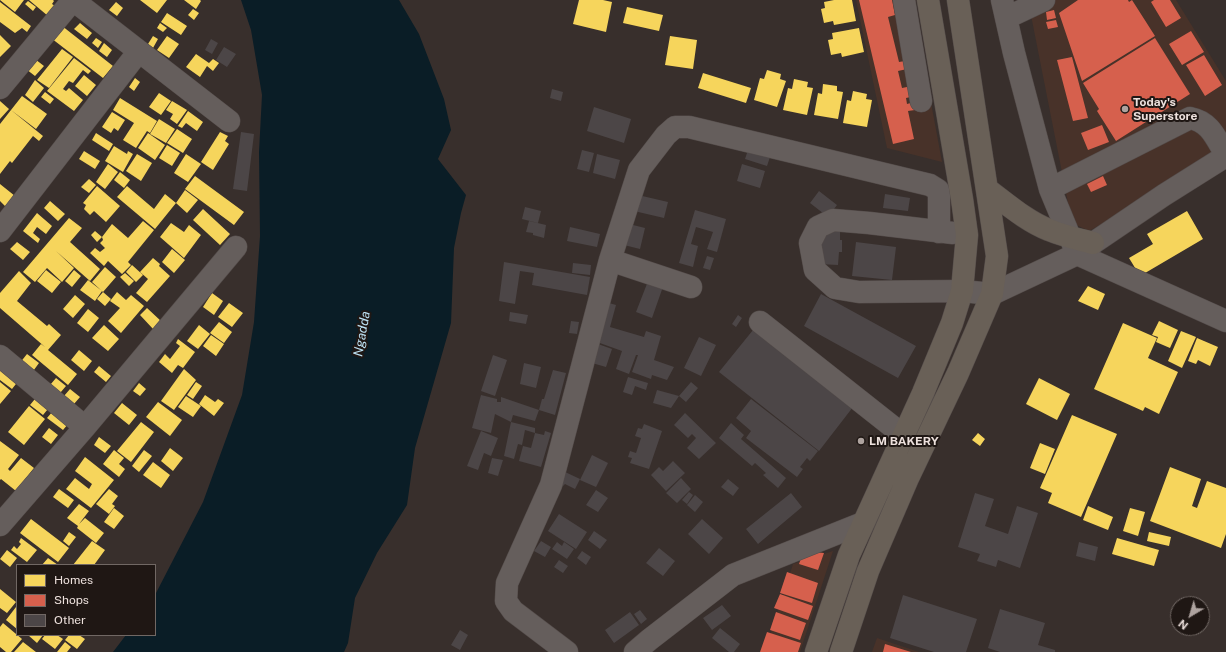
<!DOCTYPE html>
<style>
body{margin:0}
#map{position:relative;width:1226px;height:652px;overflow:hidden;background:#382f2c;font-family:"Public Sans",sans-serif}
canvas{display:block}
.legend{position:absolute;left:16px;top:564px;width:140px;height:72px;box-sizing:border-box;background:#1f1714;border:1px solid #716864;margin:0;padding:5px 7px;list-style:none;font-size:12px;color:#ede1dd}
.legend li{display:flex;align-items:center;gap:8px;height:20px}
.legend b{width:20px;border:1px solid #716864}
.north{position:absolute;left:1170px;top:596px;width:40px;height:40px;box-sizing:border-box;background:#1f1714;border:1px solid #716864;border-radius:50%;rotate:218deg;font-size:11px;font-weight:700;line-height:16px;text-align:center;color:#ede1dd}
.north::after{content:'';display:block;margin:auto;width:14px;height:18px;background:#aea39f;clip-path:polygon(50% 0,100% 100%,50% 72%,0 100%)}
</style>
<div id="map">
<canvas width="1226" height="652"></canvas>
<ul class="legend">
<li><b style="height:11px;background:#f6d55c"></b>Homes</li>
<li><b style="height:11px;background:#d6604d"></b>Shops</li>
<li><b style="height:11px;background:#4c4647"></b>Other</li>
</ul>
<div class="north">N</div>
</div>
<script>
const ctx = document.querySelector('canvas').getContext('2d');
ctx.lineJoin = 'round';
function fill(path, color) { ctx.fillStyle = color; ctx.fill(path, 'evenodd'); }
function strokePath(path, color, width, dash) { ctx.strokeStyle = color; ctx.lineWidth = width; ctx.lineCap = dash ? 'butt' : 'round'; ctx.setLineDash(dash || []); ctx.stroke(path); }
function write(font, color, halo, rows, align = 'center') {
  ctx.font = font + ' "Public Sans",sans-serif'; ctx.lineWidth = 4; ctx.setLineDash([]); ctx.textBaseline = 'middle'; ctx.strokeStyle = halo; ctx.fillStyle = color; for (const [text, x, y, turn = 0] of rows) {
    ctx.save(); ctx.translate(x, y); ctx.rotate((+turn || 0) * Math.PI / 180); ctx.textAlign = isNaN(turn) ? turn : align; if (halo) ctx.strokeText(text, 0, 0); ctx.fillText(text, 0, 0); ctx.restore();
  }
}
const built = new Path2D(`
 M856,0H912L942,162L887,148Z
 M1028,0H1176L1226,81V156L1089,231L1072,223Z
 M833,551L800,652H765L793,564Z
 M877,638L919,652H872Z`);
const water = new Path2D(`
 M241,0H399L419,34L444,99L451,130L438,159L466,195L461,213L454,248L451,323L415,448L407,505L377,553L355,598L348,643L344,652H113L126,635H155V595L203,502L242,395L254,322L260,236L259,152L262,95L251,30Z`);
const homes = new Path2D(`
 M0,0H24L15,12Z
 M29,0H53L54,1L52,4L55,6L48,16Z
 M140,0H167L157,13Z
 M184,0H200L201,1L196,9Z
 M579,0H603L612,2L606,32L573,24Z
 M834,0H852L856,21L834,25L833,21L824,23L821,9L825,8L824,2Z
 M28,1L36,7L33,11L25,4Z
 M0,2L31,26L27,32L22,28L15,33L0,22Z
 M116,2L123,8L117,16L109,10Z
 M627,7L663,15L659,31L623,23Z
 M193,9L199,13L194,20L188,15Z
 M167,13L187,26L181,35L161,22Z
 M57,22L113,66L103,78L47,35Z
 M80,23L92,33L87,39L74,29Z
 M160,23L167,28L163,32L157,28Z
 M859,28L864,52L842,57L841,53L831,55L828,40L833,39L832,33Z
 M0,35L11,46L0,57Z
 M153,36L158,39L153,48L148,44Z
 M167,36L179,44L169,58L157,50Z
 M670,36L697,40L693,69L665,65Z
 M96,38L102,42L98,48L92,43Z
 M104,43L112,50L107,57L99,51Z
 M62,49L73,57L49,88L37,80Z
 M196,54L209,63L213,59L219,63L213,71L207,66L200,77L186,67Z
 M31,56L44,66L35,76L22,66Z
 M74,58L91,71L88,74L83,70L73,83L69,81L63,89L66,91L69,88L83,100L74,111L47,91Z
 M767,70L781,74L780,79L786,81L777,107L754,100L760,78L764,79Z
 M703,73L751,88L746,103L698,88Z
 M84,75L96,85L87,96L75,86Z
 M135,78L140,82L134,91L129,87Z
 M794,79L808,82L807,87L813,88L807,115L783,110L788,88L792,89Z
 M35,80L44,88L33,102L25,95Z
 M823,84L837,86V91L843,92L838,119L814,115L818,93L822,94Z
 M853,91L867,94L866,99L872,100L867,127L843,123L847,100L851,101Z
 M45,92L54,99L50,104L41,97Z
 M159,93L171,101L161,115L149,107Z
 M22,96L47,114L36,129L11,110Z
 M120,98L157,121L150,133L147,131L136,148L123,140L134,123L113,110Z
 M0,101L9,109L0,119Z
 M172,101L187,110L177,124L170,119L173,114L166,110Z
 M11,110L43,136L39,141L33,136L12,163L10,161L0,174V124Z
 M188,111L203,122L197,131L186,123L182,128L178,126Z
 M112,112L125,120L118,131L114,128L111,133L102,127Z
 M159,119L175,129L166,143L150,134Z
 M177,129L192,139L183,153L167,143Z
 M220,132L228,136L225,141L229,144L213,170L201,162Z
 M96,133L113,144L109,151L92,140Z
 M148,133L165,145L155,160L138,148Z
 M167,145L180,153L172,166L159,158Z
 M114,146L127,154L128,151L133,154L123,172L105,161Z
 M84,151L100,161L95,169L79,159Z
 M137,154L152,163L141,181L126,171Z
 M186,154L201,164L188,182L174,173Z
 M108,164L118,172L105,189L96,182Z
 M120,172L130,180L124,188L114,180Z
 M195,176L244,212L234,225L185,189Z
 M89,179L96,185L89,193L81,187Z
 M0,184L15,196L6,207L0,201Z
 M97,186L120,206L106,222L94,211L90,215L84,209L86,205L83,203Z
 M127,186L154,209L165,194L176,203L155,229L117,197Z
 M185,190L198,200L187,213L176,203Z
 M50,201L65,214L58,221L44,208Z
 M203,209L230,234L220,245L193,220Z
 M1187,211L1203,239L1140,276L1129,258L1153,244L1147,234Z
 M37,213L52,226L46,234L37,227L33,233L40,239L38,243L23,231Z
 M69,218L82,228L70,242L100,269L90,281L56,251L74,268L62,282L47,268L35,282L23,272Z
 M143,221L154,230L128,262L131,265L122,274L108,261L104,266L90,253L95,248L100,252L105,248L100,243L103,240L102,237L97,242L91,235L95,231L102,237L112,224L128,238Z
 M171,223L184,232L189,225L201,235L184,258L160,237Z
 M17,242L30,252L23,260L10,249Z
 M172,249L185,260L174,273L162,262Z
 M153,258L160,264L159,266L170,276L147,302L136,293L148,279L140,272Z
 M132,265L143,275L136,282L126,272Z
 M105,267L116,277L103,292L92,282Z
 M46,270L61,282L52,293L37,281Z
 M74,270L81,276L72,287L65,281Z
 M19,271L31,283L17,301L47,326L49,324L61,335L48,350L77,374L68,385L32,355L41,344L45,347L0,308V293Z
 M125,273L134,281L129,286L120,277Z
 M88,280L102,291L95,301L80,290Z
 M1088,286L1105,294L1098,310L1078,301Z
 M103,292L111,299L105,306L97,299Z
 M117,292L126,300L131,295L144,306L121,333L108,321L120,308L110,301Z
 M212,293L223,301L214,315L203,307Z
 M75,295L85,304L73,318L63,309Z
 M229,303L243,313L232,327L218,317Z
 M147,308L162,322L154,330L140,315Z
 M88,309L99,318L88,332L77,323Z
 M1159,321L1178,330L1170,348L1156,342L1158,337L1152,335Z
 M219,322L232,332L224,343L210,333Z
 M1123,323L1157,338L1148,358L1178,372L1159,414L1145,407L1143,411L1094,389Z
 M104,325L119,339L108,351L92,338Z
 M199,325L210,334L198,349L187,341Z
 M1181,331L1196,337L1182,368L1168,361Z
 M211,335L224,344L216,356L203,346Z
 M1197,338L1218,347L1210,366L1198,360L1196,364L1188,361Z
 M178,339L195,352L183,368L178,365L172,373L159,362L165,354L170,359L180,346L176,343Z
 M79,350L92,361L84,371L71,360Z
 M27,354L39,363L31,374L19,364Z
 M0,357L23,375L12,389L0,380Z
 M99,366L111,376L106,382L94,372Z
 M184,369L196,380L174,410L161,401Z
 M56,378L66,386L55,399L45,391Z
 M1039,378L1070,394L1057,420L1026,404Z
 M0,382L11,391L0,404Z
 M196,382L202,386L193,399L187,395Z
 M139,383L146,389L140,396L133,391Z
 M70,389L80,397L68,411L58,403Z
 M39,394L52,404L43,415L30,405Z
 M205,395L215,402L218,399L224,403L214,416L199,404Z
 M186,396L201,406L193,417L178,407Z
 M158,402L182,420L170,436L146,417Z
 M122,403L137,415L129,425L114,413Z
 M29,406L45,419L24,445L8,432Z
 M53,411L68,424L63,430L47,418Z
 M1072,415L1117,434L1081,517L1048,503L1052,493L1040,488Z
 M141,422L154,432L131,462L117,451Z
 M49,428L58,435L51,444L42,437Z
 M978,433L985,439L980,446L972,440Z
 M99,437L111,446L105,453L94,445Z
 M0,441L19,455L8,469L10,471L21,458L34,468L16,491L1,479L0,480Z
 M1040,443L1055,449L1045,474L1030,468Z
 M170,448L183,458L173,471L161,461Z
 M114,450L124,458L119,464L125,469L119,477L103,464Z
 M144,450L152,456L139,472L132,466Z
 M85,457L114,480L91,508L66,489L75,478L89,489L92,484L75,471Z
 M153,462L170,475L161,488L143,475Z
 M1170,467L1201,479L1192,506L1197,508L1207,481L1226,488V534L1221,548L1150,521Z
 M59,489L74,500L68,508L53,497Z
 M109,489L118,496L112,504L115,506L109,514L96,504Z
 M79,504L89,511L79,524L85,518L104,533L96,543L77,528L78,526L67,518Z
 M1088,506L1113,517L1108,530L1083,520Z
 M114,508L124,516L114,529L104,522Z
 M1130,508L1145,512L1138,536L1123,531Z
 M31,519L69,548L58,562L20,533Z
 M69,532L76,537L69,546L63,541Z
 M1149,532L1171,537L1169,546L1147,541Z
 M21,538L37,550L27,562L11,550L14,546L17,549L21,544L19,542Z
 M1117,538L1159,550L1154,566L1112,554Z
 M92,541L105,550L94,565H73Z
 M7,550L17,558L10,567L0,559Z
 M48,558L58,565H42Z
 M0,589L16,602L7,613L0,608Z
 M16,607L17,608V629L6,620Z
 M3,623L22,639L11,652H6L0,647V627Z
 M28,635H43L37,643Z
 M45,635H57L63,639L55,649L42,639Z
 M69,635H79L85,639L77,649L65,640Z
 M23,642L36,652H14Z
 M65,642L71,647L67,652H57Z`);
const shops = new Path2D(`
 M859,0H892L895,15L888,17L899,62L905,61L907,69L898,71L902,88L912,86L915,96L906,98L907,104L914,102L915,110L908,111L914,139L893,144Z
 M1078,0H1128L1129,2L1132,0L1155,36L1082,81L1059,13Z
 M1154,0H1170L1181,18L1166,27L1151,2Z
 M1054,10L1056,18L1047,20L1046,12Z
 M1056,20L1058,27L1048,29L1046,22Z
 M1191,31L1204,52L1182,65L1169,44Z
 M1155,38L1190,94L1116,141L1097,111L1099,109L1083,83Z
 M1204,55L1222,85L1205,96L1186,65Z
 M1072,57L1088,118L1073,121L1057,60Z
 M1102,125L1109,142L1088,150L1081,133Z
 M1103,176L1107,185L1091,192L1087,184Z
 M815,552L824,553L818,570L799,564L802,555Z
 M787,572L818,583L812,603L780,593Z
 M780,594L813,606L808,620L774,608Z
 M776,612L806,623L800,640L770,630Z
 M767,632L801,643L798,652H760Z
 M885,644L911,652H883Z`);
const building = new Path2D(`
 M211,39L218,43L212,54L205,50Z
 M224,47L236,54L227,67L216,60Z
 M552,89L563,92L561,101L550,98Z
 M594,107L631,119L624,143L587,131Z
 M241,132L254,134L247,191L233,189Z
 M750,144L772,151L767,166L745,159Z
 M582,150L594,153L589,172L577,169Z
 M597,154L620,160L615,179L593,173Z
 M742,164L765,171L760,188L737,181Z
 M819,191L837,205L828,217L810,203Z
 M885,194L910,198L908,211L883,208Z
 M638,195L668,202L664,218L634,211Z
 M525,207L541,211L538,223L522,219Z
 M695,210L726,219L717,252L707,249L713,232L696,227L691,244L698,246L693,267L679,263Z
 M529,221L546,225L544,238L533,235V233L526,232Z
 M629,224L645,228L640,249L624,245Z
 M821,226L840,227V240H842V252H839L838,265L819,264Z
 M570,227L600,234L597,247L567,241Z
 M856,242L896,247L892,280L852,276Z
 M707,256L714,258L710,270L703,268Z
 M504,262L590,277L587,295L532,285L534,273L520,271L515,304L499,301Z
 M573,263L591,265L590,275L572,273Z
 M650,276L665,281L652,318L636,312Z
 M821,294L916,346L898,378L804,326Z
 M609,303L616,305L610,327L644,337L646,331L661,336L654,360L674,367L667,380L652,375L651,379L632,372L638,355H636L629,374L616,369L622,351L597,342Z
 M510,312L528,315L526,324L509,321Z
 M738,315L742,318L736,327L732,324Z
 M571,321L579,322L577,334L569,333Z
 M753,330L853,407L819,451L719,372Z
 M699,337L716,345L701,376L684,368Z
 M598,344L612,349L606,367L592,363Z
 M493,355L507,360L495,396L481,391Z
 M524,363L541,367L536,388L520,384Z
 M553,370L566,373L555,415L539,410L542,399H544Z
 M628,377L648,383L646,390L635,386L632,395L623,392Z
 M691,382L698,388L686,402L679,396Z
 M657,390L679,396L671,408L653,403Z
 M481,395L497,399V402H501V397L539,410L535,421L513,415L511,422L495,414L491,433L472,428Z
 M751,399L818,451L810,461L807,458L800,467L803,469L797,477L746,438L751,431L736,418Z
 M685,413L716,443L699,459L687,448L696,438L692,434L688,438L674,425Z
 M511,422L535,428V433L525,430L522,445L518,444L514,459L504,456Z
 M731,423L744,435L741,439L786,478L778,488L763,475L766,473L755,463L752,466L719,438Z
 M644,424L662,431L649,469L630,463L632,458L628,457L630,451L636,453L641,438L635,436L638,428L642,429Z
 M481,431L498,438L491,456L484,453L478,470L467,466Z
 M545,431L551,433L541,467L519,461L523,446L531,448L535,433L544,435Z
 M592,455L608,463L596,487L580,480Z
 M492,458L503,460L498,476L488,473Z
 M673,461L685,473L666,491L651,475L659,467L663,471Z
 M563,471L580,479L575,489L565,484L560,489Z
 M681,478L691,489L677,503L666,493Z
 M728,479L739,488L733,496L721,487Z
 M596,490L608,498L598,512L586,505Z
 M689,492L693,495L687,504L682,500Z
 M791,493L802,507L758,544L746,529Z
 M975,493L994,499L985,526L1008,534L1017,506L1038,513L1020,568L998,560L996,567L977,561L980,554L958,547Z
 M695,495L703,502L695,512L687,505Z
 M559,514L587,532L576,549L548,531Z
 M702,519L723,538L709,554L688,534Z
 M594,531L607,540L600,549L588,540Z
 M541,541L551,547L545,557L534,551Z
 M557,542L562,546L564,542L574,549L567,559L552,549Z
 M1079,542L1098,547L1095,561L1076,556Z
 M659,548L675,561L663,576L646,563Z
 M582,551L591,557L586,565L577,558Z
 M559,560L568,566L563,573L554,567Z
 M903,595L977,619L966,652H934L890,638Z
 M722,605L731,616L712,630L703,618Z
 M1000,609L1045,623L1038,645L1055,650V652H1000L988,648Z
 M640,610L647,619L641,624L634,614Z
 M630,612L639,625L614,643L605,630Z
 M720,628L740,644L734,652H729L712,638Z
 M460,630L468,635L460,650L451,645Z`);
const minor = new Path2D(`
 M73,0L229,121
 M904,0L921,101
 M1002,0L1014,53L1050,189L1077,254L1226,321
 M1006,18L1044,0
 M0,88L73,0
 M1050,189L1190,118C1211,122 1216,139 1226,155
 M0,231L139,51
 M953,233L869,223L833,220L818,227L810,243L815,270L835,288L859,292L962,291L992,294L1077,254L1164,195L1226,156
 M610,260L691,287
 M760,322L903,435
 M0,356L85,427
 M0,525L85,427L236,247
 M567,652L513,611L506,601L507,583L551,485L610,260L639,170L666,135L675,127H689L930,185L938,190L939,196V232
 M635,652L649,640L733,575L863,523`);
const major = new Path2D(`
 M987,189C1006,203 1026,221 1049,230C1063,236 1078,239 1093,243
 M816,652L849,555L923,393L952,323L962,291L967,235L962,199L928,0
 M841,652L868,571L908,478L958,373L992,294L997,256L958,0`);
const markers = [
 [1125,109,4,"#aea39f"],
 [861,441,4,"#aea39f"]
];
const poiNames = [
 ["Today's",1133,102],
 ["Superstore",1133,116],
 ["LM BAKERY",869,441]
];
const waterNames = [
 ["Ngadda",362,334,-80]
];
fill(built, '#483229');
fill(water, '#0a1d26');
fill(homes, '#f6d55c');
fill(shops, '#d6604d');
fill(building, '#4c4647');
strokePath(minor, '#544c4a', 23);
strokePath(major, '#544c4a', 23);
strokePath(minor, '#655e5c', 22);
strokePath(major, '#696057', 22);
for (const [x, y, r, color] of markers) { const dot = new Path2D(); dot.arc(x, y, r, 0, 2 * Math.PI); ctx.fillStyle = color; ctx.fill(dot); strokePath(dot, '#1f1714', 1.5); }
write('bold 12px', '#ede1dd', '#1f1714', poiNames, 'left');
write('italic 13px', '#bce1f3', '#1f1714', waterNames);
</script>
